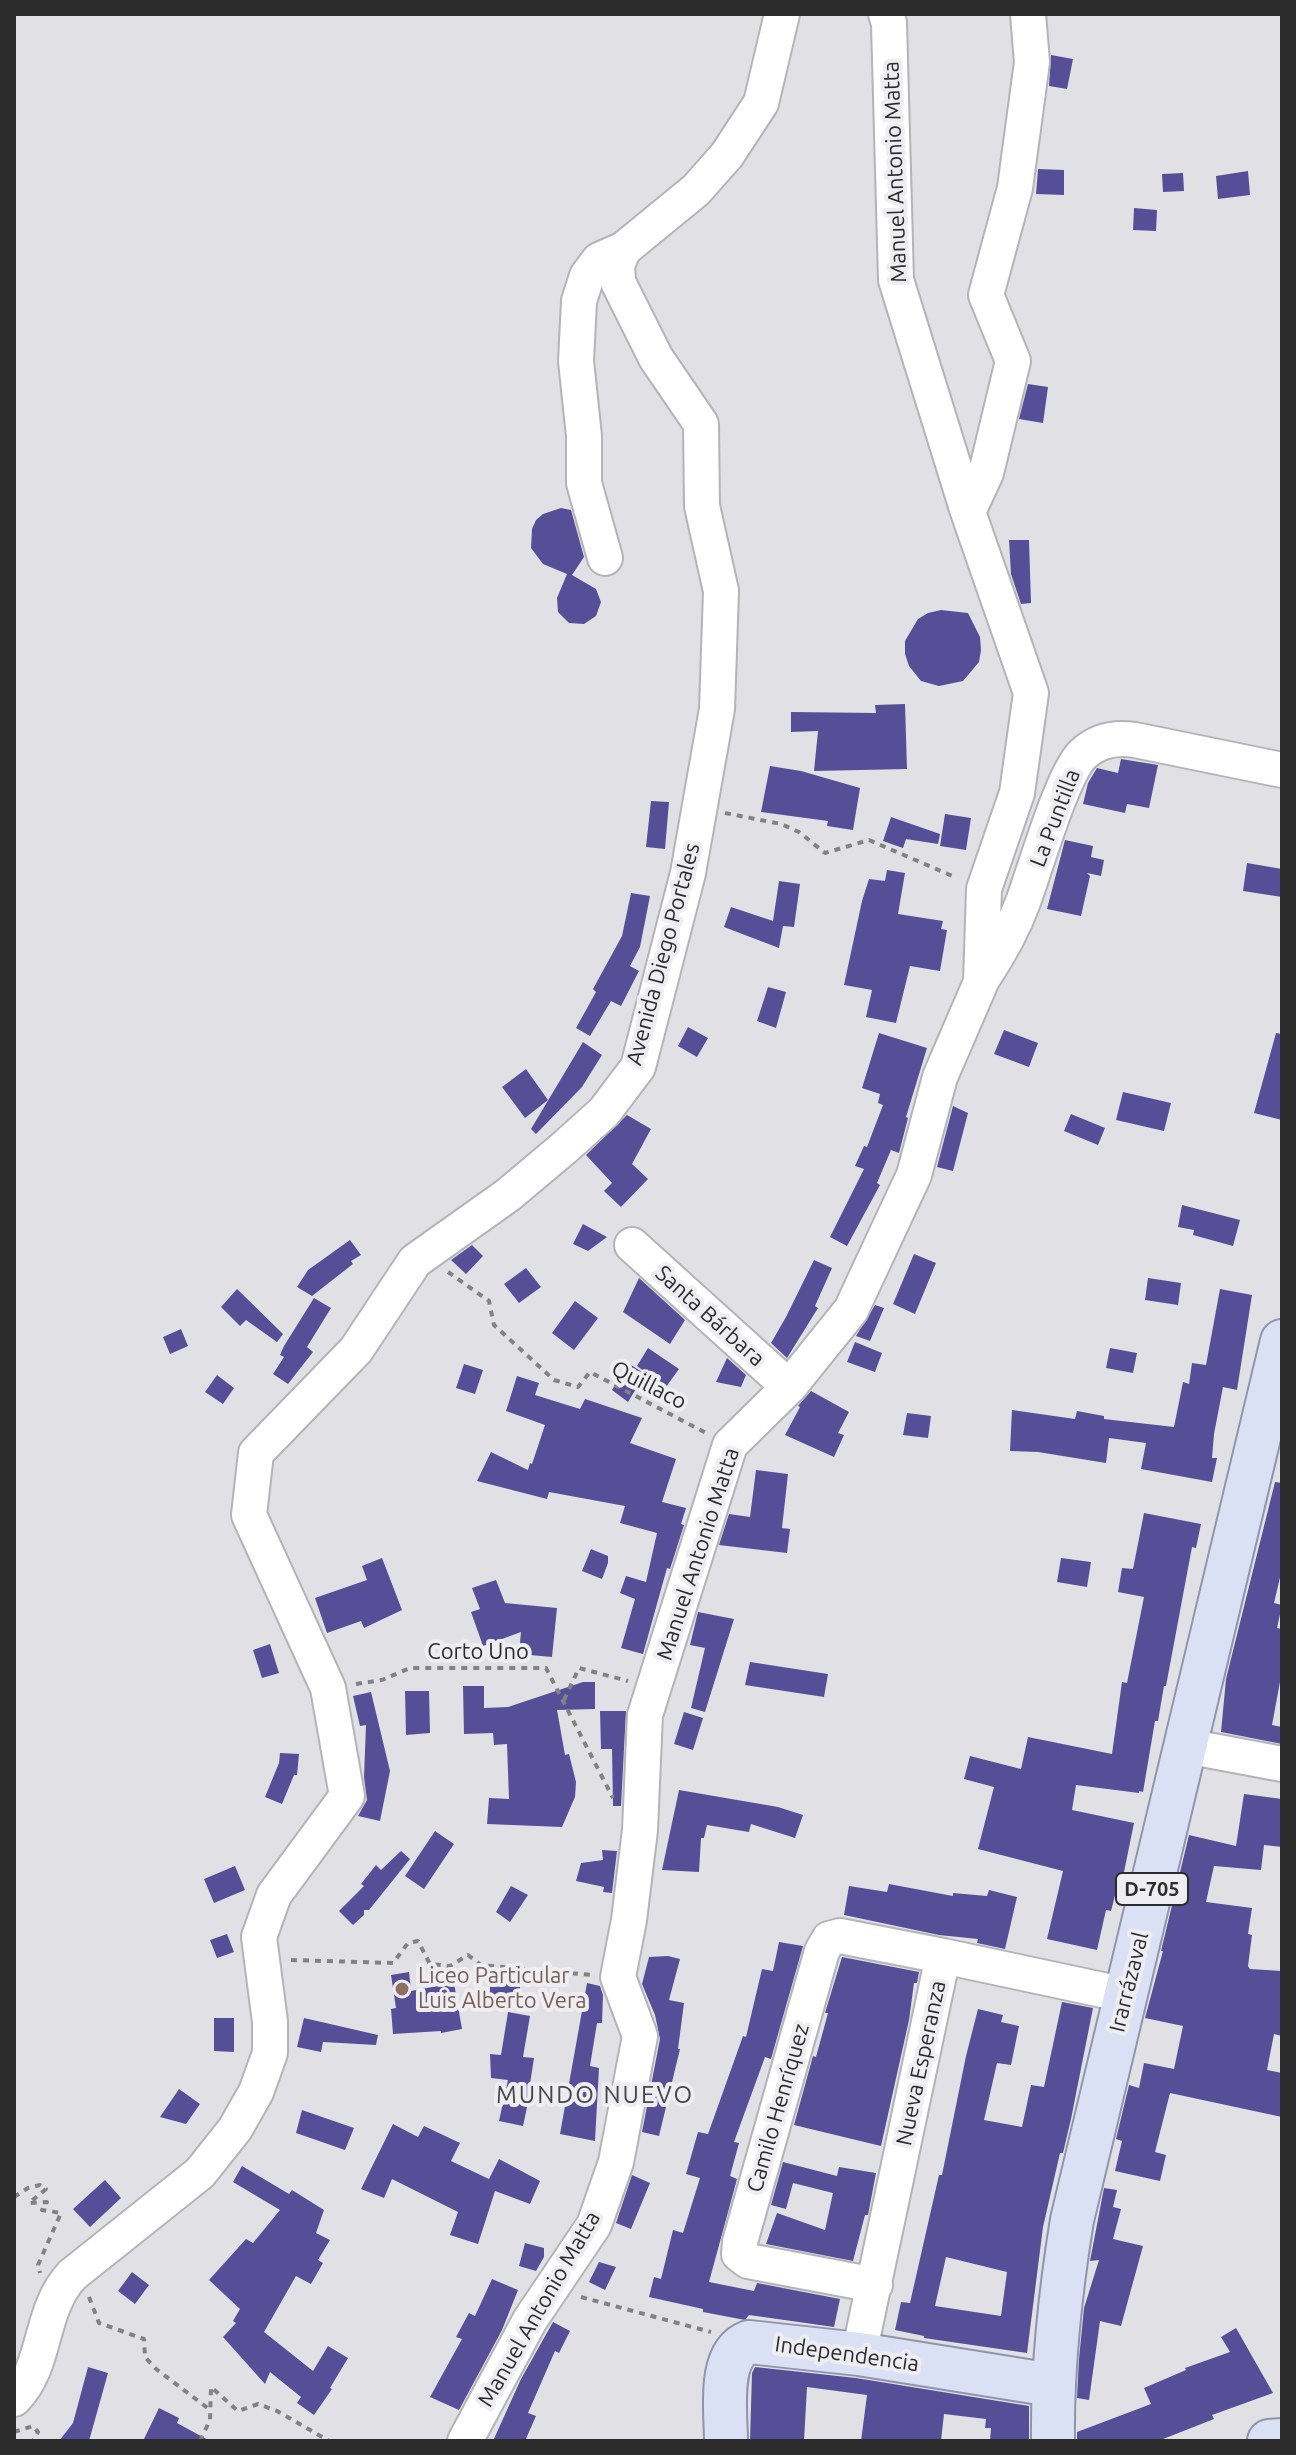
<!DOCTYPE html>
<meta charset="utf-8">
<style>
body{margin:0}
#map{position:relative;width:1296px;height:2455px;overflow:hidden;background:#e1e1e5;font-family:Ubuntu,sans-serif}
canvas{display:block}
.frame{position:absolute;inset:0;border:16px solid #2c2c2d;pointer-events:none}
</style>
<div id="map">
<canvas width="1296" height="2455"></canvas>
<div class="frame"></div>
</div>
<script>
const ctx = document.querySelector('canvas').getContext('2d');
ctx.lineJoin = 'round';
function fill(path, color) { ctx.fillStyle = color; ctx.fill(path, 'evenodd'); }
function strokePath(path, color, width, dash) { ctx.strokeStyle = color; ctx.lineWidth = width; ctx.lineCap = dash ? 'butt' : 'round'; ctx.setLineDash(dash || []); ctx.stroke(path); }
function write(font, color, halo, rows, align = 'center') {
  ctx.font = font + ' Ubuntu,sans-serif'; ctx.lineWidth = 8; ctx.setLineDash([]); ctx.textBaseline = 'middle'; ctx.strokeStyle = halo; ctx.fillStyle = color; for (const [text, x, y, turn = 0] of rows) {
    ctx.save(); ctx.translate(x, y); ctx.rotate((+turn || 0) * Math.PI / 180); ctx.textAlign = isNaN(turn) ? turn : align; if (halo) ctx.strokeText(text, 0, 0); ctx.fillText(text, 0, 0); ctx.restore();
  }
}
const building = new Path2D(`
 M1051,55L1073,59L1067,89L1049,86Z
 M1038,169L1064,170V195L1036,194Z
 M1248,171L1250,195L1218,199L1216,176Z
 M1183,173L1184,191L1163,192L1162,174Z
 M1134,208L1157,210L1156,231L1133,230Z
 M1028,384L1048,387L1043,423L1019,419Z
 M561,508L571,510L584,557L572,575L596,589L601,602L596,616L584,624L569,623L558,612L557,598L567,574L543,564L531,548L532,529L536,520L543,514Z
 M1009,540H1029L1031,603L1021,604L1011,574Z
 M941,610L968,613L980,637L981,650L979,662L963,681L939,686L921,681L909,666L905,654V641L918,619L928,613Z
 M905,704L907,769L814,771L818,731L791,732V712L876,713L875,705Z
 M1121,759L1158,765L1149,808L1127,804L1125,813L1083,804L1088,783L1097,768L1118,773Z
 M770,766L801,771L860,788L853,830L827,826L828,821L761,812Z
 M651,801L669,802L665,849L646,847Z
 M945,814L971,818L966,850L940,846Z
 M891,817L940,834L938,844L906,839L903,848L883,841Z
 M1065,840L1093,846L1091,857L1104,860L1101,876L1087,873L1090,876L1081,916L1047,909Z
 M1247,863L1282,869V897L1243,891Z
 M887,870L905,873L898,914L943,921L941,929L947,930L940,971L910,966L896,1023L866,1017L872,990L844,985L862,901L869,879L885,881Z
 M779,881L800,884L794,927L783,926L779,948L724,927L731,907L773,921Z
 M631,893L650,896L640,947L630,966L639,971L621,1006L611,1001L590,1036L576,1028L596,992L593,989L622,936Z
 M768,987L786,992L776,1028L757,1021Z
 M688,1027L708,1038L697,1057L678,1046Z
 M1004,1030L1038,1043L1029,1067L994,1054Z
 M879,1033L927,1048L906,1117L908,1118L899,1153L891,1150L877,1183L880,1185L847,1246L830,1237L864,1169L855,1166L864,1146L867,1147L883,1105L878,1103L880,1094L862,1088Z
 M1276,1033L1282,1034V1120L1254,1113Z
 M583,1042L602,1055L582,1087L536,1134L531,1129Z
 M526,1069L548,1100L525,1118L502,1087Z
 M1123,1092L1171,1103L1164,1131L1116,1120Z
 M953,1106L968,1113L953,1171L937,1167Z
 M1071,1114L1105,1128L1098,1145L1064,1131Z
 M627,1115L651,1129L632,1164L648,1179L621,1207L604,1191L612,1183L586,1155Z
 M1182,1205L1240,1220L1233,1246L1193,1235L1194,1230L1178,1227Z
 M583,1224L607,1237L588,1251L573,1244Z
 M350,1240L361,1255L351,1261L353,1264L312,1296L297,1287L308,1270Z
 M472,1245L483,1256L466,1274L451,1260Z
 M914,1254L936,1263L915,1314L893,1304Z
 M814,1260L832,1268L815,1306L818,1308L787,1358L771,1343L786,1317Z
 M526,1268L541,1287L519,1303L504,1284Z
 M639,1278L685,1320L670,1344L623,1312Z
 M1148,1278L1181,1283L1178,1305L1145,1300Z
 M237,1289L283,1334L277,1342L246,1320L240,1326L221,1307Z
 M1220,1289L1252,1295L1237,1390L1223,1387L1214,1434L1212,1458H1217L1212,1482L1141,1469L1146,1443L1109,1438L1106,1463L1038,1452L1010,1451L1012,1410L1075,1419L1077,1411L1104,1416V1419L1174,1427L1183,1382L1189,1384L1192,1363L1206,1365Z
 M314,1298L331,1308L307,1347L313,1352L288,1384L273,1374L284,1357L280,1355L284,1346Z
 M575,1301L598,1318L574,1350L552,1333Z
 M875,1305L884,1308L870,1341L856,1336Z
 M181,1329L188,1346L170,1354L163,1337Z
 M855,1342L882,1353L875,1372L847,1362Z
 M648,1348L679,1369L666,1387L637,1366Z
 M1110,1348L1137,1353L1133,1373L1106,1368Z
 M727,1358L746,1375L741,1387L716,1382Z
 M628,1363L645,1374L628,1402L612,1390Z
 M464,1364L483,1370L475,1394L456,1388Z
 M217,1375L234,1388L223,1404L205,1392Z
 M517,1376L539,1383L535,1395L580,1409L585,1399L642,1418L630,1443L676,1459L662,1502L686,1508L681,1524L684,1525L670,1569L667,1568L643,1654L621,1648L635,1599L620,1593L626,1576L646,1582L657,1533L620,1523L625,1506L549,1492L547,1499L477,1481L491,1452L528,1470L530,1463L532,1464L545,1425L506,1411Z
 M811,1391L849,1412L838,1433L844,1435L834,1457L785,1435L800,1407L798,1406Z
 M907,1413L931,1416L928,1438L903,1435Z
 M756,1470L788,1474L782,1528L790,1529L787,1553L719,1545L729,1514L750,1517Z
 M1275,1482L1282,1483V1569L1274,1603L1282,1605L1277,1628L1282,1629V1671L1272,1725L1282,1727V1744L1221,1732L1226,1679Z
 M1144,1513L1201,1524L1196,1548L1192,1547L1166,1686H1164L1158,1721H1155L1143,1792L1139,1791V1793L1076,1785L1072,1810L1134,1823L1123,1877L1120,1876L1111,1911L1106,1910L1097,1950L1047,1939L1063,1871L978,1849L994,1787L964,1779L970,1756L1021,1769L1028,1737L1112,1754L1122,1682L1127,1683L1144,1597L1118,1592L1122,1568L1133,1569Z
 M591,1549L608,1556V1563L602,1579L582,1571Z
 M382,1558L402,1610L364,1628L361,1621L327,1633L315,1598L367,1580L362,1566Z
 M1061,1558L1091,1562L1087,1587L1057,1582Z
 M496,1580L505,1603L557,1608L552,1657L519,1654L521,1632L483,1646L471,1612L480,1609L472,1588Z
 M698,1612L734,1619L705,1712L691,1708L705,1648L690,1645Z
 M270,1644L279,1673L262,1678L253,1650Z
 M750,1662L828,1674L824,1697L745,1685Z
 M583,1682H595V1709L557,1710L565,1755L569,1754L576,1782L575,1797L562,1827L487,1824L489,1798L509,1799L507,1744L494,1745L493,1733L464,1734L463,1686H484V1708L508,1707Z
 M405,1691H429L430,1733L406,1735Z
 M371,1692L390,1771L380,1821L358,1816L367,1800L364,1777L366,1725L360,1726L353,1696Z
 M600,1711H626L621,1806H613L612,1749H601Z
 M684,1712L703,1718L693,1750L674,1744Z
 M280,1753L299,1754L297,1775H294L282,1804L265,1797L279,1763Z
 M679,1790L778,1807L803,1815L795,1838L751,1824L749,1832L707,1825L704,1838H701L699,1872L662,1870Z
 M1244,1794L1282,1799V1847L1264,1845L1261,1870L1214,1866L1206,1902L1252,1908L1248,1934L1252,1935L1248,1966L1250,1969L1282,1971V2036L1274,2034L1267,2070L1282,2073V2117L1170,2093L1155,2152L1166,2155L1160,2181L1115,2171L1122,2141L1116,2139L1129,2085L1139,2088L1144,2063L1174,2069L1183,2026L1145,2018L1163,1951H1161L1189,1835L1236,1846Z
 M435,1831L454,1844L424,1889L405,1876Z
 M602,1850L617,1851L612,1893L603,1892L604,1887L576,1881L581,1863L603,1860Z
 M401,1851L410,1859L369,1910H364V1915L353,1925L339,1911L364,1886L361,1884L376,1865L381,1870Z
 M235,1866L245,1890L214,1903L204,1879Z
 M889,1884L953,1896V1893L987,1896L989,1890L1017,1897L1005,1949L977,1943L978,1939L939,1935L844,1915L849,1886L887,1892Z
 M511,1886L528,1895L510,1922L496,1912Z
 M227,1934L234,1952L217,1958L210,1940Z
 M779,1942L803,1946L771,2059L765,2057L734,2142L739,2143L730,2176L737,2179L709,2282L754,2291L757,2283L840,2299L834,2327L749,2315L745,2320L703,2312V2309L649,2297L654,2277L661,2279L673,2230L683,2233L700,2178L686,2174L698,2132L708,2134L743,2036L746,2037L762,1969L773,1971Z
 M668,1956L680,1959L669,2000L684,2003L678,2049H680L659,2136L642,2132L660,2039L655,2015L642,1984L649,1957Z
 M842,1957L919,1972L917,1983H914L909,2020L881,2146L794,2125L813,2056L816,2057L828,2013H825Z
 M409,1972L411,1991L454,1983L462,2029L441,2033V2031L393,2034L391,2009L396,2008L391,1975Z
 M490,1978H511V1984L520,1983V2007H490Z
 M587,1983L600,1986L603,1995L602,2023H597L590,2066L599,2068L595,2141L560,2134Z
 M1062,2002L1093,2008L1071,2119L1063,2153H1060L1043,2227L1027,2353L924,2338V2336L895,2330L901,2302L910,2303L939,2175H942L966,2056L978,2009L1003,2015L1001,2022L1019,2026L1011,2065L997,2063L984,2120L1022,2127L1031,2085L1044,2087ZM946,2257L1007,2272L1001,2316L935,2306Z
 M508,2012L530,2016L523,2057L534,2058L530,2084H532L523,2126L499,2121L508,2080L491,2078L490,2054L501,2055Z
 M214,2018H234V2052L214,2051Z
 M304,2018L378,2035L376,2045L323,2042L321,2052L297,2047Z
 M179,2089L200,2104L186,2124L160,2117Z
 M302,2110L354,2128L345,2150L296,2133Z
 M393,2124L418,2137L424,2126L460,2143L451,2161L489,2179L499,2159L540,2181L530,2204L495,2191L478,2244L450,2235L458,2212L392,2179L384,2198L361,2189Z
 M783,2162L837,2176L839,2167L876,2173L868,2215H865L853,2261L766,2244L777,2213L825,2230L833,2193L793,2183L786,2209L771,2205Z
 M242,2166L289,2194L292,2190L324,2210L316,2233L330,2240L318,2260L323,2263L311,2284L296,2276L264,2332L313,2371L328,2346L348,2358L330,2388L332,2389L314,2415L297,2403L301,2397L270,2372L265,2384L223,2337L236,2323L233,2321L240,2309L209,2280L246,2239L253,2243L280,2210L233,2182Z
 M632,2175L650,2183L631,2229L616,2223Z
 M105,2180L121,2198L90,2227L73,2209Z
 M1104,2188L1117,2190L1113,2207L1121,2209L1113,2239L1143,2246L1121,2326L1100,2321L1089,2400L1077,2398L1079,2359L1084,2308L1099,2260L1090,2261Z
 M525,2243L544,2248V2257L536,2271L519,2266Z
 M599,2262L616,2267L605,2290L589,2282Z
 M132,2272L149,2285L135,2304L118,2291Z
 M492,2279L518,2290L502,2330L459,2410L430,2397L462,2339L456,2337L469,2313L475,2316Z
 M553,2322L570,2331L559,2353L555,2351L528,2413L536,2416L525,2441H493L521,2379Z
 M1236,2328L1273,2393L1212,2415L1214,2419L1158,2441H1077V2432L1151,2404L1144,2388L1186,2370L1185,2368L1230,2352L1221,2337Z
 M88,2367L108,2373L89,2441H59L73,2423Z
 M755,2367L856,2378L1029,2406V2441H990L991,2428H985L986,2419L944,2414L941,2441H861L867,2395L807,2387L804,2441H750L752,2373Z
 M159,2408L179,2418L177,2423L210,2441H143Z`);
const path = new Path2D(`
 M725,813L781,824L799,832L825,853L869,840L957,878
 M448,1272L489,1301L494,1325L554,1380L578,1387L590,1372L706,1433
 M356,1684L382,1680L410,1668H546L613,1798
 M564,1700L579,1668L628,1681
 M291,1960L393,1963L408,1943L418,1941L430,1964L450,1966L468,1955L481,1965L592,1975
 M14,2197L28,2188L40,2185L46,2189L29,2203L47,2202L42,2210L61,2213L38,2265L40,2273
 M89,2297L99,2323L144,2339L145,2357L156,2369L209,2409
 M581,2297L711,2332
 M14,2432L33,2426L38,2432L33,2441
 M200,2441L210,2420L211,2387L238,2411L258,2404L277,2411L329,2441`);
const minor = new Path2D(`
 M968,512L986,473L1013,361L986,295L1015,188L1032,62L1028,14
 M605,558L584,483V436L576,361L579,301L587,276L599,260L624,249
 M983,978C999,954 1013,929 1023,902C1035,870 1062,774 1083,754C1098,740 1116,737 1135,740L1282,770
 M632,1245L789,1387
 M1186,1746L1282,1764
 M875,2285L748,2261L739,2254L740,2242L822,1951L829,1939L840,1936L943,1956
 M859,2354L943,1956L1126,1995
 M14,2399C48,2365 38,2312 72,2275L200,2173L235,2129L256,2092L270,2053V2022L259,1937L274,1895L347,1796L328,1688L249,1515L256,1453L356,1350L415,1261L508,1195L564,1148L604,1112L638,1067L688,873L717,709L721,591L702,506L701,424L656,358L618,282L617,265L624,249L696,190L727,155L761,103L782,14
 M465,2441L530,2320L594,2225L616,2162L640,2036L618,1977L629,1920L640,1830L645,1715L730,1445L789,1387L851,1310L914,1175L940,1077L981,982L984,889L1017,793L1031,693L968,512L896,280L889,23L886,14`);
const major = new Path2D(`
 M726,2441C726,2412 717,2354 749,2342L859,2354L1052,2385
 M1053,2441C1052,2366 1060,2294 1072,2220L1282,1341
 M1269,2441L1282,2440`);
const markers = [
 [402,1989,8,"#8d6e63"]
];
const shields = [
 [1152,1889,72]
];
const shieldNames = [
 ["D-705",1152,1889]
];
const streetNames = [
 ["Manuel Antonio Matta",895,172,-92],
 ["La Puntilla",1055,818,-69],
 ["Avenida Diego Portales",663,954,-75],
 ["Santa Bárbara",710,1316,42],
 ["Quillaco",649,1385,27],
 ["Manuel Antonio Matta",698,1554,-72],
 ["Corto Uno",478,1652],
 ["Irarrázaval",1129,1982,-76],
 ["Nueva Esperanza",921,2063,-78],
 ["Camilo Henríquez",778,2108,-74],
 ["Manuel Antonio Matta",539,2309,-60],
 ["Independencia",847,2354,8]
];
const educationNames = [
 ["Liceo Particular",418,1976],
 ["Luis Alberto Vera",418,2001]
];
const neighbourhoodNames = [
 ["MUNDO NUEVO",595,2095]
];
fill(building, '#564f98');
strokePath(minor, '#b4b4b8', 38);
strokePath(major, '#8e95ab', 46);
strokePath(path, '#828285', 4, [6, 6]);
strokePath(minor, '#fff', 34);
strokePath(major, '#dae1f5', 42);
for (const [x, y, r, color] of markers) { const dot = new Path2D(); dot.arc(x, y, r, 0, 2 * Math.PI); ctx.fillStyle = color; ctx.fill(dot); strokePath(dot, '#eeeef2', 3); }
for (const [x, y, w] of shields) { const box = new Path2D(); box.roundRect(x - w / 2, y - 16, w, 32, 6); ctx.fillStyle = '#eeeef2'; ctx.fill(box); strokePath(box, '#2c2c2d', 2); }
write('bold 20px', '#2c2c2d', null, shieldNames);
write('22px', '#2c2c2d', '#eeeef2', streetNames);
write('22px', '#785e54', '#eeeef2', educationNames, 'left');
ctx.letterSpacing = '2px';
write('24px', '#47474a', '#eeeef2', neighbourhoodNames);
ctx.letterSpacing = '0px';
</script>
